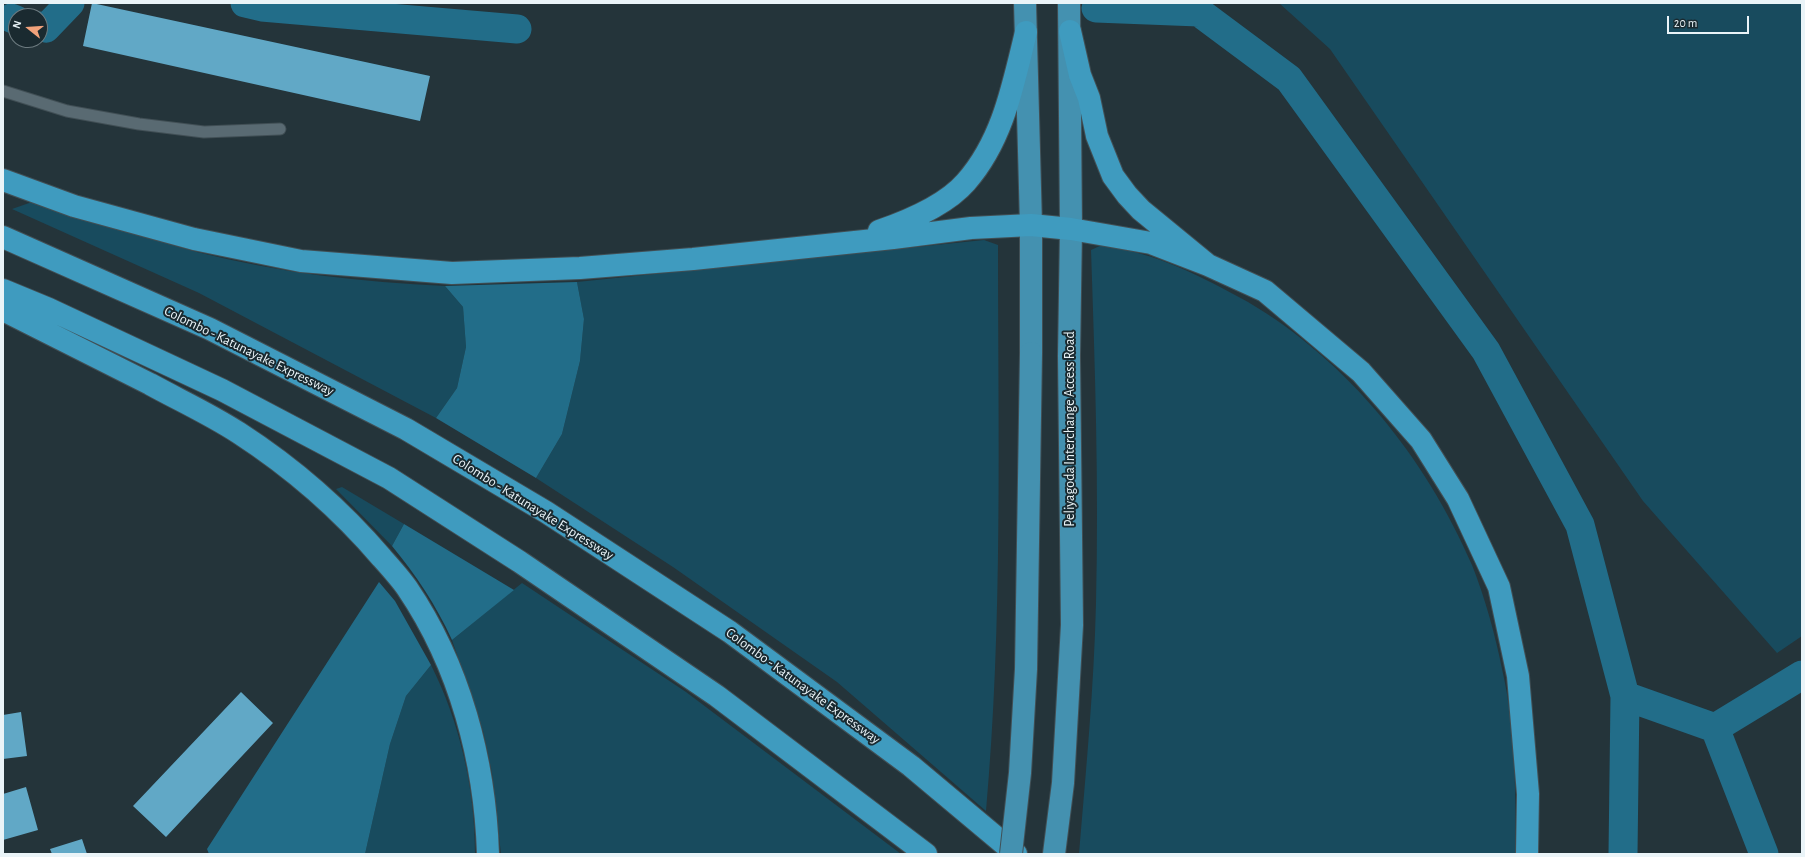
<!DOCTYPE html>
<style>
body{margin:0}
#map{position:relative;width:1805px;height:857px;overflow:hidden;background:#24343a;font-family:"Alegreya Sans",sans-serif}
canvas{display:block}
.frame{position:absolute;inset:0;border:4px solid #eaf4f8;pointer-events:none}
.north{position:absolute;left:8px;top:8px;width:40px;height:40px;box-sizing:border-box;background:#1a2a30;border:1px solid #6d7b80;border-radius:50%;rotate:287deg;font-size:11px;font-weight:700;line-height:16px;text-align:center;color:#eaf4f8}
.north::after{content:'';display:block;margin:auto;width:14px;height:18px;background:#f1a27b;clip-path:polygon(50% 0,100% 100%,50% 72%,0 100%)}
.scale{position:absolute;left:1667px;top:16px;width:82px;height:18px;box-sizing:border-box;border:2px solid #eaf4f8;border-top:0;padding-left:5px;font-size:12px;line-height:14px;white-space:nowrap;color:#eaf4f8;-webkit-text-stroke:3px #1a2a30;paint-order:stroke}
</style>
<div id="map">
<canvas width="1805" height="857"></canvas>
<div class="frame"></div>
<div class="north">N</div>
<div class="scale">20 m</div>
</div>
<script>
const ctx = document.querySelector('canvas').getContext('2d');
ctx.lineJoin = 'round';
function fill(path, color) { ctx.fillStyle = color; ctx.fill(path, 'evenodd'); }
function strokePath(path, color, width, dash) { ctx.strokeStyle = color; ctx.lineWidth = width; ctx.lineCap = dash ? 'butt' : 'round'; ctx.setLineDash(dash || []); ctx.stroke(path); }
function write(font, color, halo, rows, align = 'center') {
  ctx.font = font + ' "Alegreya Sans",sans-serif'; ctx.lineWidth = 4; ctx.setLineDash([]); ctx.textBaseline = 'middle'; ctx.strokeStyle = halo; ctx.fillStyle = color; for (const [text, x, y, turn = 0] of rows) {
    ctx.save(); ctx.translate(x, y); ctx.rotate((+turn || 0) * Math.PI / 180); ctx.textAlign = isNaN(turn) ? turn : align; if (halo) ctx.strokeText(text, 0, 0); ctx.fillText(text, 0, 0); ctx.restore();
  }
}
const green = new Path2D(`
 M1279,3H1802V636L1777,653L1643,501L1330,49Z
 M32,202C87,219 142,237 197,252C279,273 362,282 445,286L463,307L466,347L457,388L436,418L199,293L12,209Z
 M984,240L998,245C998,433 1003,623 986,811L837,682L673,567L536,478L562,434L580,361L584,319L577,282Z
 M1102,245C1158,254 1199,275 1248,302C1348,361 1426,458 1472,565C1485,598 1495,634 1502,669C1516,729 1516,793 1515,854H1079C1086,770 1094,687 1096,603C1099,485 1095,368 1091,250Z
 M342,487L404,524L392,546L336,489Z
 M522,583L686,692L901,854H501L492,773L483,731L452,640Z
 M431,665C460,723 475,788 475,854H365L390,744L406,696Z`);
const water = new Path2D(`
 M577,282L584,319L580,361L562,434L536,478L436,418L457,388L466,347L463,307L445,286Z
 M404,524L514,590L452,640C436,605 416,575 392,546Z
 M379,582L395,601L431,665L406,696L390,744L365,854H209L207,849Z`);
const canal = new Path2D(`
 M245,3L262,7L517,29
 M1096,8L1199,12L1289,79L1486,351L1580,525L1625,696L1715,728L1802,675
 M11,18L16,20
 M40,26L46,28L70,3
 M1715,728L1764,854
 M1623,854L1625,696`);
const building = new Path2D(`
 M92,3L430,76L420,121L83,46Z
 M241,692L273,723L166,837L133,806Z
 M21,712L27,756L3,759V715Z
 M26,787L38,830L3,840V794Z
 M82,839L87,854H52L50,849Z`);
const service = new Path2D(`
 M3,91L67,111L139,124L204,132L280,129`);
const trunk = new Path2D(`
 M1025,3L1031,225V353
 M1054,854L1063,783L1072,625L1069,356L1071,229L1069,3`);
const motorway = new Path2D(`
 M1070,31L1080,75L1089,98L1097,136L1113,176L1127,195L1141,210L1208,265L1265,291L1361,372L1421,440L1458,499L1499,587L1518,676L1528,794L1527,854
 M3,180L74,206L194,239L301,261L452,273L580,268L693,259L893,238L971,228L1031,225L1071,229L1151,243L1208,265
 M879,231C908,221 946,205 966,182C1003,140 1013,85 1026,32
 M3,237L210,329L406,429L546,512L730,632L911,766L1016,854
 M3,290L49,309L222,390L389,478L520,562L717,696L926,854
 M3,310C52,335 101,359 150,384C179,400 210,414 239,433C293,468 341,510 382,558C391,568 400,578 407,588C460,666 485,761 488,854`);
const trunkBridge = new Path2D(`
 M1011,854L1020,773L1026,669L1031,353`);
const streetNames = [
 ["Colombo - Katunayake Expressway",249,351,26],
 ["Peliyagoda Interchange Access Road",1070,429,-90],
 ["Colombo - Katunayake Expressway",533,507,32],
 ["Colombo - Katunayake Expressway",803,686,36]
];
fill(green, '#184b5e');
fill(water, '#226d89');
strokePath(canal, '#226d89', 29);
fill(building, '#61a8c6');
strokePath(service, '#414f55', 13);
strokePath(trunk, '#414f55', 24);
strokePath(motorway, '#414f55', 24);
strokePath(service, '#596a72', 11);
strokePath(trunk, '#4491b0', 22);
strokePath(motorway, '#3f9bbf', 22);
strokePath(trunkBridge, '#414f55', 24, []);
strokePath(trunkBridge, '#4491b0', 22);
write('14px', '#eaf4f8', '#1a2a30', streetNames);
</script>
